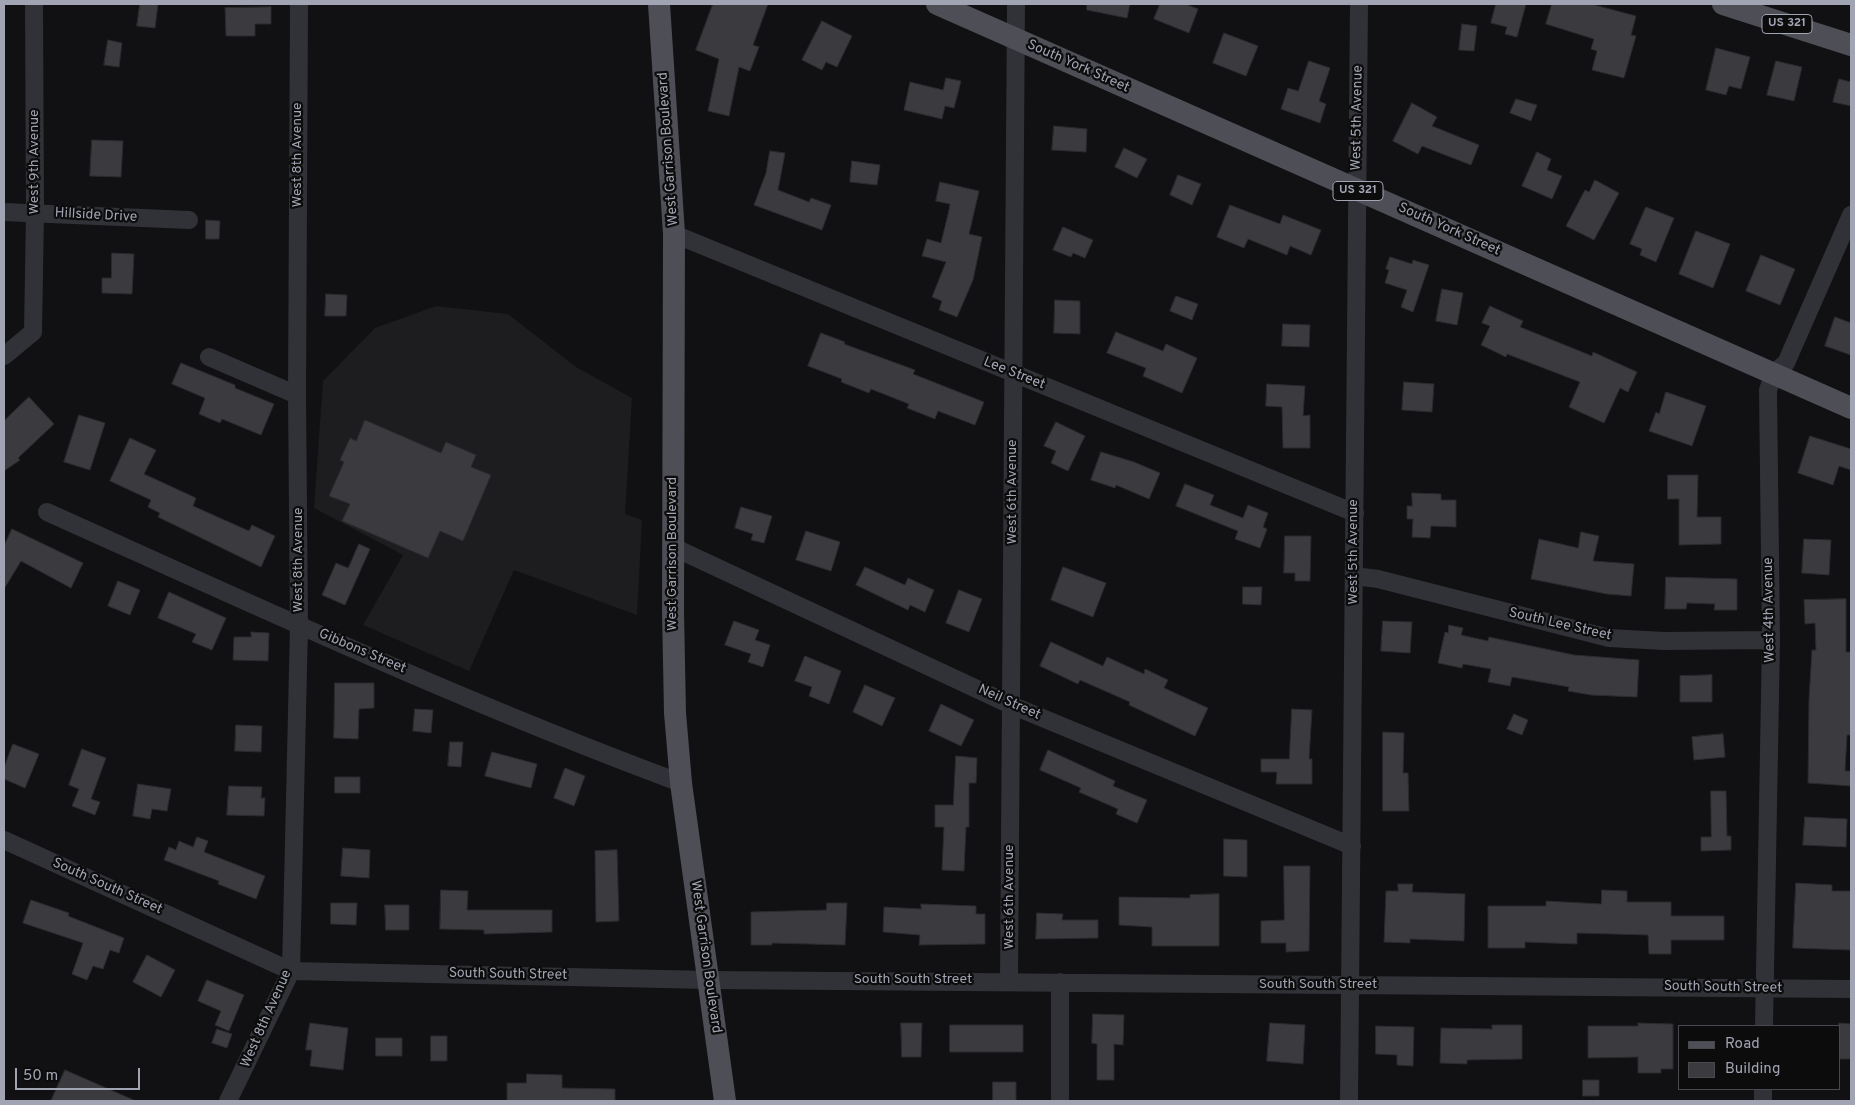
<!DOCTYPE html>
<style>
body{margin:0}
#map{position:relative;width:1855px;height:1105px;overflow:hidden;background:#111012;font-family:Overpass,sans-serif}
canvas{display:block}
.frame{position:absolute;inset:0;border:5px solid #a1a4b3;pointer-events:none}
.legend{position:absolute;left:1678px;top:1025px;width:162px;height:65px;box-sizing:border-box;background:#0c0c0d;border:1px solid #48494f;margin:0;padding:6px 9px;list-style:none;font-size:15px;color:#a1a4b3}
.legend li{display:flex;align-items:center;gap:10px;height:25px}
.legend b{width:25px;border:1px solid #48494f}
.scale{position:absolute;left:15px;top:1068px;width:125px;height:22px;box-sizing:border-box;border:2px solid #a1a4b3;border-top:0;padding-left:6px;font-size:15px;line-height:18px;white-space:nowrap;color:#a1a4b3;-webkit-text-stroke:4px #0c0c0d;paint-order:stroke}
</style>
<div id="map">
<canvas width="1855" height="1105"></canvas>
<div class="frame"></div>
<ul class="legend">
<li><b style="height:6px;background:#4d4e56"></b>Road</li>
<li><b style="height:14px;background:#3a3a3f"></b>Building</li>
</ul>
<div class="scale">50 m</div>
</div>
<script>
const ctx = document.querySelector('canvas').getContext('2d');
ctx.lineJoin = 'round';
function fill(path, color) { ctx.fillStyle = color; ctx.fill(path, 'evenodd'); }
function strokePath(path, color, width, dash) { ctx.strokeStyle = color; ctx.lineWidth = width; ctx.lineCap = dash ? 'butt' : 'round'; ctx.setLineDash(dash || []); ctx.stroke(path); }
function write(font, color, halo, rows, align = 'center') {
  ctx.font = font + ' Overpass,sans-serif'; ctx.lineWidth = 4.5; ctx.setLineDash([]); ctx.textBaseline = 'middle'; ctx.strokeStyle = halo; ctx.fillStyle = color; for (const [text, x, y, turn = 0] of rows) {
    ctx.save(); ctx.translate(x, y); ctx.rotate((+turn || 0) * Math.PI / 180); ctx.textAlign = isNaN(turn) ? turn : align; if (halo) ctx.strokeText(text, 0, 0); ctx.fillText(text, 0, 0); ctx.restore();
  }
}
const built = new Path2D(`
 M436,306L508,314L576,367L632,398L625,514L642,520L637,615L514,570L469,671L363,625L403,555L314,508L323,381L375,328Z`);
const building = new Path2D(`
 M140,4H158L155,28L137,26Z
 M713,4H768L753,45L759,47L750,71L739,67L729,116L708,111L719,59L696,50Z
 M1087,4H1130L1127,18L1087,10Z
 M1160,4H1185L1198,9L1189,33L1154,19Z
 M1496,4H1526L1517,37L1505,34L1507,27L1491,23Z
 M1552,4H1591L1636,16L1631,35L1636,36L1624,78L1592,70L1597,51L1591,49L1594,39L1546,24Z
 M271,7V24H255V36H226L225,8Z
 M822,21L852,36L837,67L826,62L822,70L802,60Z
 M1462,24L1477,26L1474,51L1459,50Z
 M1224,33L1258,46L1246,76L1213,63Z
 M108,40L122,43L119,67L104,65Z
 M1716,48L1750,57L1741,89L1729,86L1726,95L1706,90Z
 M1309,61L1330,68L1319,101L1326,104L1320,123L1281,109L1288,88L1298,91Z
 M1776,61L1802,67L1794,101L1767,95Z
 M946,78L961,81L954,108L945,106L942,119L904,110L910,82L943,90Z
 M1839,79L1851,82V106L1833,102Z
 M1516,99L1537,105L1531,121L1510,113Z
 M1412,103L1437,117L1432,126L1479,145L1471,165L1422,146L1418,154L1393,141Z
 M1054,126L1087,129L1086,152L1052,150Z
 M92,140L123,141L121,177L90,176Z
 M1124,148L1147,159L1137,178L1115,167Z
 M770,151L785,153L778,190L809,202L811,198L831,205L822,230L754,205L766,173Z
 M1537,152L1551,159L1547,170L1562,176L1552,199L1522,186Z
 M852,161L880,165L877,185L850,182Z
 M1178,175L1201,184L1192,205L1170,195Z
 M1595,180L1619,193L1594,240L1566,226L1585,190L1589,192Z
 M940,182L979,191L969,234L982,237L973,280L957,317L939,310L942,301L932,297L946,262L922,256L927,239L941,243L949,210L950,204L936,201Z
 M1230,205L1280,224L1283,215L1321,230L1311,255L1290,246L1287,255L1248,239L1244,248L1217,237Z
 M1646,207L1674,218L1656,262L1640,255L1642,249L1630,244Z
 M206,220L220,221L219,239H206Z
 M1063,227L1093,240L1085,258L1073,253L1071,257L1053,250Z
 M1696,231L1730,244L1713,288L1679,274Z
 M112,253L134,254L132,294L102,293V278H111Z
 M1761,255L1795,269L1780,305L1746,291Z
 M1390,257L1412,264L1413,260L1429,265L1413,312L1401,307L1407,290L1385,283L1389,270L1386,269Z
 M1442,289L1463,293L1457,325L1436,321Z
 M326,294L347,295L346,316H325Z
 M1176,296L1198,304L1192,320L1170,311Z
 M1055,300L1080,301V334L1054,333Z
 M1490,306L1523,321L1520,327L1592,356L1593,352L1637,372L1628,392L1620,388L1604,423L1569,407L1580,382L1507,354L1506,357L1481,345L1490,326L1482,323Z
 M1835,317L1851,323V355L1825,346Z
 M1283,324L1310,325L1309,347L1282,346Z
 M1116,332L1163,351L1166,344L1197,358L1182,393L1143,376L1146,368L1107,353Z
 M821,333L845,342L844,344L915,370L913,374L984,402L975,425L938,411L935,419L907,408L909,404L871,389L869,393L841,382L842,379L808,366Z
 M181,363L235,385V388L274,404L261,435L222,419L220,423L199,414L205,398L172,384Z
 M1404,382L1434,384L1432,412L1402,410Z
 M1267,384L1305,386L1303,416L1310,415V448H1283L1282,407L1266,406Z
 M1666,392L1706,406L1692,446L1649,431L1656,412L1659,414Z
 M29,397L54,424L18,458L20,460L4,471V421Z
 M79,415L105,423L90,470L64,462Z
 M365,420L441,453L446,442L476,455L471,467L491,475L463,541L440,531L428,558L342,521L350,504L329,496L344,462L340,460L350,438L356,441Z
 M1056,422L1085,436L1068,471L1051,463L1056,451L1044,446Z
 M1810,436L1851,449V470L1839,466L1833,485L1798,473Z
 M130,438L156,450L144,474L196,498L193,506L249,531L252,525L275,536L261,567L158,517L160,513L148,507L151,500L110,481Z
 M1101,452L1134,462L1160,473L1149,499L1116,485L1115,488L1091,480Z
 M1668,475H1698L1697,517H1721V544L1679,545V499H1668Z
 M1185,484L1214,495L1210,505L1243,518L1248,505L1268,513L1263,527L1267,529L1260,548L1235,539L1238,531L1176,506Z
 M1412,493L1441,494V500H1456V527L1431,526L1430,538L1412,537L1413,519H1407V506H1412Z
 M741,507L772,516L764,543L751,540L753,534L735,528Z
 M12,529L83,563L71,588L21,561L4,589V546Z
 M806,531L840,542L831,571L796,560Z
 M1581,532L1599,536L1593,561L1634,564L1631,596L1607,594L1531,579L1539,539L1578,548Z
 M1285,536H1311L1310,581H1295V573H1284Z
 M1804,539L1831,540L1829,575L1802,573Z
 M359,544L370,549L345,605L322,595L336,563L348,568Z
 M865,567L905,585L908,578L934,590L925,612L910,605L908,610L856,585Z
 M1063,567L1106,583L1093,617L1051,600Z
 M1666,577L1737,579V610H1714L1715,604L1687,603L1686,609H1665Z
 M118,581L140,590L130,615L108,606Z
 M1243,587H1262L1261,605L1243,604Z
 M959,590L982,599L969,632L946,623Z
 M169,592L226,618L212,650L192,642L196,634L158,618Z
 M1846,599V652H1851V735H1847L1845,771H1851V786L1808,783L1809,699L1812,650H1816L1815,623L1805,624L1804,600Z
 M734,621L759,630L755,640L770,645L763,667L748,662L751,654L725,645Z
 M1383,621L1412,622L1410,653L1381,651Z
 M1449,625L1463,628L1461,635L1488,641L1489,637L1574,655L1639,660L1637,697L1591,695L1568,691L1569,687L1512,677L1510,686L1488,682L1491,669L1463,664L1462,668L1438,663L1445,632L1448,633Z
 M251,632L269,633L268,661L233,660L234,637H251Z
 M1051,642L1103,666L1107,657L1144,674L1145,669L1168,680L1164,688L1208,708L1195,736L1129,705L1130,702L1080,680L1078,684L1040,666Z
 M805,656L841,671L829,704L809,696L812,687L795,681Z
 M1712,675V702H1680V676Z
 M335,683H374V708L359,709L358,739L334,738Z
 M865,685L895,698L882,726L853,712Z
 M941,704L974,720L961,746L929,731Z
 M415,709L433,710L431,733L413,731Z
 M1292,709L1312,710L1309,759H1312V784H1276L1277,772H1261V759H1289Z
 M1514,714L1528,720L1522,735L1507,729Z
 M236,725L262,726L261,752L235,751Z
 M1383,732L1404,733L1403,773H1408L1409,811H1383Z
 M1723,734L1725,757L1694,760L1692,737Z
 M450,742H463L461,767L448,766Z
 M13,744L39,754L25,788L4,779V768Z
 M82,749L106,758L91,799L100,802L95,815L72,806L79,789L69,785Z
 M1048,750L1115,781L1113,786L1147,800L1137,823L1116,814L1118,809L1079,792L1081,788L1040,770Z
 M492,752L537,764L531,788L485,776Z
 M956,756L977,758L976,783H969V827H966L964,871L942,870L944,827H935V805H953Z
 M565,768L585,776L574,806L554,798Z
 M335,777H360V793H335Z
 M138,784L171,789L167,811L152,809L150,819L133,816Z
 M229,786L262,787L261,798H265L264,816L227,815Z
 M1711,791H1726L1727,836H1731V850L1701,851V837H1711Z
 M1805,817L1847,819L1846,847L1803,845Z
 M197,837L208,841L204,852L265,876L256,899L218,884L219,881L164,860L169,847L176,850L179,841L193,847Z
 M1224,839L1247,840V877L1224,876Z
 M343,848L370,850L369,878L341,876Z
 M617,850L619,921L596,922L595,851Z
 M1284,866H1310L1309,951L1286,952V943H1261V921L1284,920Z
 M1796,883L1832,885V891H1851V950L1793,948Z
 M1398,884H1413L1412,892L1465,894L1464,941L1410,939V943L1384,942L1386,891H1398Z
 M441,890L468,891L467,910H552V932L484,934V930L440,929Z
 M1602,890L1627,891V902H1671V916H1724V940H1671V954H1649L1648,935L1577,933V944L1525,942V948H1488V906H1546V901L1601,904Z
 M1219,894V946H1152V927L1119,925V897L1190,898V895Z
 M31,900L69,913L68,916L124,938L119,953L110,950L103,969L93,966L87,980L72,974L83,943L23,923Z
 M331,903H357L356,925L331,924Z
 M827,903H847L845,945L772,943V945H751V912L826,910Z
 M921,904L976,906V914H985V944L919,945L920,935L883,932L884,907L921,909Z
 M385,905H409V930H386Z
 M1037,913L1063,914L1062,920H1098V938L1036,939Z
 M147,955L175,970L161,997L133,982Z
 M207,980L244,995L229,1031L215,1025L221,1011L198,1001Z
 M1093,1014L1124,1015L1123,1045L1114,1044V1080H1097V1044L1092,1043Z
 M310,1023L348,1028L343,1070L310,1066L312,1050H306Z
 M901,1023H922L921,1057H902Z
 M1270,1023L1305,1025L1303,1064L1267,1061Z
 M1638,1023L1673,1024V1069H1661V1073H1638V1057L1588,1058V1026H1638Z
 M1839,1023L1851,1024V1059H1839Z
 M950,1025H1023V1052H950Z
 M1492,1025H1522V1059L1467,1060V1064L1440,1063L1441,1028L1492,1029Z
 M1376,1026L1414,1027L1413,1066L1397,1065V1055L1376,1054Z
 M217,1029L232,1034L227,1048L212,1043Z
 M431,1036H447V1061H431Z
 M376,1038H402V1056H376Z
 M65,1070L136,1101H51Z
 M527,1074L562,1075V1088L615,1089V1101H507V1083H526Z
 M1583,1080H1599V1096H1583Z
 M993,1082H1016V1101H993Z`);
const minor = new Path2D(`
 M4,212L189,220
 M674,234L1355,513
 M4,356L33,332L35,213L34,4
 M209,357L297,395
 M47,512C256,606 465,703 681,783
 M673,547L1011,705L1352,846
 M1354,576L1378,579L1609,638L1664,641L1771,640
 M4,840L291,971L709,980L1851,989
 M1009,980L1016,4
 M1764,1026L1771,640L1768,390L1774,373L1786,363L1851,215
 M228,1101L291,971L299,626L297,395L299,4
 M1060,1101V982
 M1349,1101L1359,4
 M1763,1101V1089`);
const major = new Path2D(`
 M659,4L674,234L673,611L675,713L681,783L725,1101
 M937,4L1851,408
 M1723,4L1851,45`);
const shields = [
 [1787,24,50],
 [1358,191,50]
];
const shieldNames = [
 ["US 321",1787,24],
 ["US 321",1358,191]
];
const streetNames = [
 ["South York Street",1078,67,24],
 ["West 5th Avenue",1358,118,-89],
 ["West Garrison Boulevard",669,149,-94],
 ["West 8th Avenue",298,155,-90],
 ["West 9th Avenue",35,162,-90],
 ["Hillside Drive",96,216,3],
 ["South York Street",1449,230,24],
 ["Lee Street",1014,374,22],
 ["West 6th Avenue",1013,492,-90],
 ["West 5th Avenue",1354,552,-90],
 ["West Garrison Boulevard",673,554,-90],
 ["West 8th Avenue",299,560,-90],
 ["West 4th Avenue",1770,610,-91],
 ["South Lee Street",1560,625,13],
 ["Gibbons Street",362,652,23],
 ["Neil Street",1009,703,24],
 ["South South Street",107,887,24],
 ["West 6th Avenue",1010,897,-90],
 ["West Garrison Boulevard",705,957,82],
 ["South South Street",508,975,1],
 ["South South Street",913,980],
 ["South South Street",1318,985],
 ["South South Street",1723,988,1],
 ["West 8th Avenue",267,1019,-66]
];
fill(built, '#1d1c1f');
fill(building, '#3a3a3f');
strokePath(building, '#2b2a2e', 1);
strokePath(minor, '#313237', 18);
strokePath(major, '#4d4e56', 22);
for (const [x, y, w] of shields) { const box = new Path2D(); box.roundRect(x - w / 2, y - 9.5, w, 19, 4); ctx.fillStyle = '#0c0c0d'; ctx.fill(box); strokePath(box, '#a1a4b3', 1); }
write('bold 12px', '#a1a4b3', null, shieldNames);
write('14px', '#a1a4b3', '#0c0c0d', streetNames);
</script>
